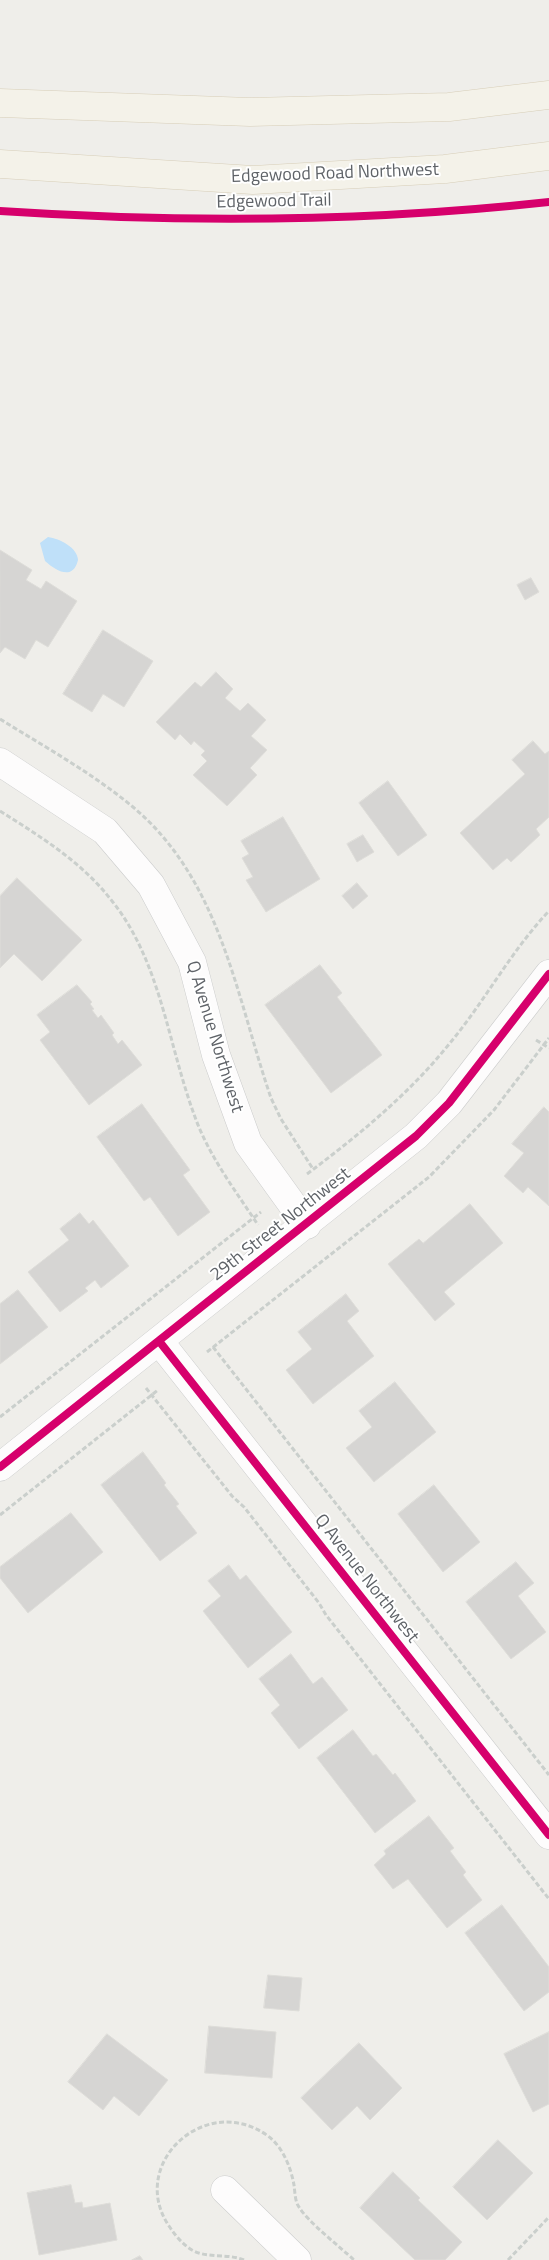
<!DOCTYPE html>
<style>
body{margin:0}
canvas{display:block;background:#efeeea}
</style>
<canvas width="549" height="2260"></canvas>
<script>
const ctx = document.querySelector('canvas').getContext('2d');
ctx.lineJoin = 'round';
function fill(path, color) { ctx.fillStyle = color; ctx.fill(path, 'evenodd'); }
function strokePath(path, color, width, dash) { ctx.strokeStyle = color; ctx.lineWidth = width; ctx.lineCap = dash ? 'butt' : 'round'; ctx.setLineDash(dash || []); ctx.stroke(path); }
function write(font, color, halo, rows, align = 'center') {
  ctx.font = font + ' "Titillium Web",sans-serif'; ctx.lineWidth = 4; ctx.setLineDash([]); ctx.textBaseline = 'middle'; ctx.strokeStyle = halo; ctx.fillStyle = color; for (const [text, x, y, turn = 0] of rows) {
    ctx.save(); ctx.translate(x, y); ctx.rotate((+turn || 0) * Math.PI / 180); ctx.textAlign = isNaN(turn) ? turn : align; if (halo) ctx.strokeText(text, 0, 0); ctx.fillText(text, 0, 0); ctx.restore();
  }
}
const water = new Path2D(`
 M48,537C60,539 77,547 78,560C73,581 56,571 45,561L40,543Z`);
const building = new Path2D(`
 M0,550L32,570L26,580L41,589L46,581L77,601L48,647L36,640L25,659L5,647L0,653Z
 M531,578L539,592L525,600L517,585Z
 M103,630L153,661L124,707L103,694L92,712L63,694Z
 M216,672L233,689L225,698L240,711L248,703L266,720L251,736L267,750L250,768L257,775L227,806L193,775L207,761L201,755L205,751L194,741L191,745L180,734L175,740L156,722L195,682L201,687Z
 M533,741L545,754L549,751V817L536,829L540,835L511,862L507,858L493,870L460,833L525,774L512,760Z
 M388,781L427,835L398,856L359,803Z
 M283,817L320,879L266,912L246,880L253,877L242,858L249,854L241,841Z
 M363,835L374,852L357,862L347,844Z
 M17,878L82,940L42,981L14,954L0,968V896Z
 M357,883L368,896L353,909L342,896Z
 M320,965L342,993L337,997L382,1055L331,1093L265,1005Z
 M77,985L92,1002L90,1004L94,1009L92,1010L98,1018L101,1015L114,1033L112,1035L118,1044L122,1040L142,1065L89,1105L40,1040L50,1032L37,1015Z
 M142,1104L190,1170L183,1175L210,1212L178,1236L150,1197L144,1201L97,1137Z
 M544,1107L549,1112V1206L528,1187L523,1193L504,1176L524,1153L512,1144Z
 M470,1204L503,1243L444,1292L455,1304L435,1321L388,1264L419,1239L423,1243Z
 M80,1213L89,1224L93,1220L129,1266L101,1288L95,1280L85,1288L88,1291L60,1312L28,1272L69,1240L60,1229Z
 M18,1290L48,1327L0,1364V1304Z
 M346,1294L359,1311L347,1321L374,1356L313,1404L286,1370L312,1349L298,1332Z
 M395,1382L436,1432L374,1482L346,1448L372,1427L359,1411Z
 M143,1452L166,1483L164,1485L179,1504L176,1506L197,1533L160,1561L101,1485Z
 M434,1485L480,1542L443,1572L398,1514Z
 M71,1513L103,1552L28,1613L0,1578V1567Z
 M516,1562L534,1583L518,1596L546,1632L511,1659L466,1602Z
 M229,1565L240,1580L246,1575L292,1632L248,1668L203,1611L221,1596L208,1581Z
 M291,1654L313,1684L322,1677L348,1710L299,1749L271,1713L280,1705L259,1679Z
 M353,1730L373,1756L376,1754L393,1775L395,1773L416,1801L375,1833L317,1758Z
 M429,1816L454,1848L450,1851L466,1872L463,1875L482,1900L447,1928L408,1879L393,1889L374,1865L386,1854L384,1851Z
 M502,1905L549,1967V1992L524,2011L465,1933Z
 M268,1975L302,1978L299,2011L264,2008Z
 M209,2026L276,2032L272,2078L205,2073Z
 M549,2032V2104L533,2112L504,2054Z
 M107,2034L168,2080L139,2116L114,2096L103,2110L68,2082Z
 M359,2043L402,2088L370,2120L357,2106L332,2130L301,2098Z
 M498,2140L533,2173L487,2220L453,2187Z
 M393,2172L420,2198L418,2200L462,2242L445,2260H415L360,2208Z
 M71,2185L75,2203L82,2202L83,2208L110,2203L117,2240L39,2255L27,2193Z
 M140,2256L143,2260H132Z`);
const path = new Path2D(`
 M0,719C45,747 92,773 133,807C221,881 236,996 271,1098L281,1119L313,1169
 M0,811C41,837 82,862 112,901C161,962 168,1045 195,1117C209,1156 235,1190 258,1225
 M536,1040L549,1048
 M307,1174C359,1135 409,1094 450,1043C485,1001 511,951 549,911
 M213,1347L549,1775
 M207,1352L429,1177L494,1110L549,1038
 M146,1388L232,1496L244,1507L319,1603L326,1615L549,1899
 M0,1417L261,1212
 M0,1515L158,1390
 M244,2260C227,2253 208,2259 192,2250C182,2244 175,2235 169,2226C127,2164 206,2091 268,2136C283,2147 291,2168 294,2185C295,2192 295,2202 299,2207C307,2221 340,2247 354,2260
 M508,2260L549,2217`);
const minor = new Path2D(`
 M0,762L105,831L151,885L192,962L216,1055L248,1143L307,1225
 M159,1341L549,1835
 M0,1467L416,1136L449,1103L549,974
 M225,2190L297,2260`);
const major = new Path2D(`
 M0,103L250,112L449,107L549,95
 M0,164L253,180L445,169L549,156`);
const cycleway = new Path2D(`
 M0,211C182,223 367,222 549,202
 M159,1341L549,1835
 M0,1467L416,1136L449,1103L549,974`);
const streetNames = [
 ["Edgewood Road Northwest",335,174,-2],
 ["Edgewood Trail",274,202,-1],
 ["Q Avenue Northwest",214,1037,73],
 ["29th Street Northwest",281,1225,-38],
 ["Q Avenue Northwest",366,1579,52]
];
fill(water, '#bfe0f9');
fill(building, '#d6d5d3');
strokePath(building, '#deddd9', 1);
strokePath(minor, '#cbcccc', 29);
strokePath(major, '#d7ceb8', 29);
strokePath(path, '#cacfcc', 3, [5, 2.5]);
strokePath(minor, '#fdfcfc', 28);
strokePath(major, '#f4f2e9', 28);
strokePath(cycleway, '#d6006c', 8);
write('18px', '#5f6368', '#fff', streetNames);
</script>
